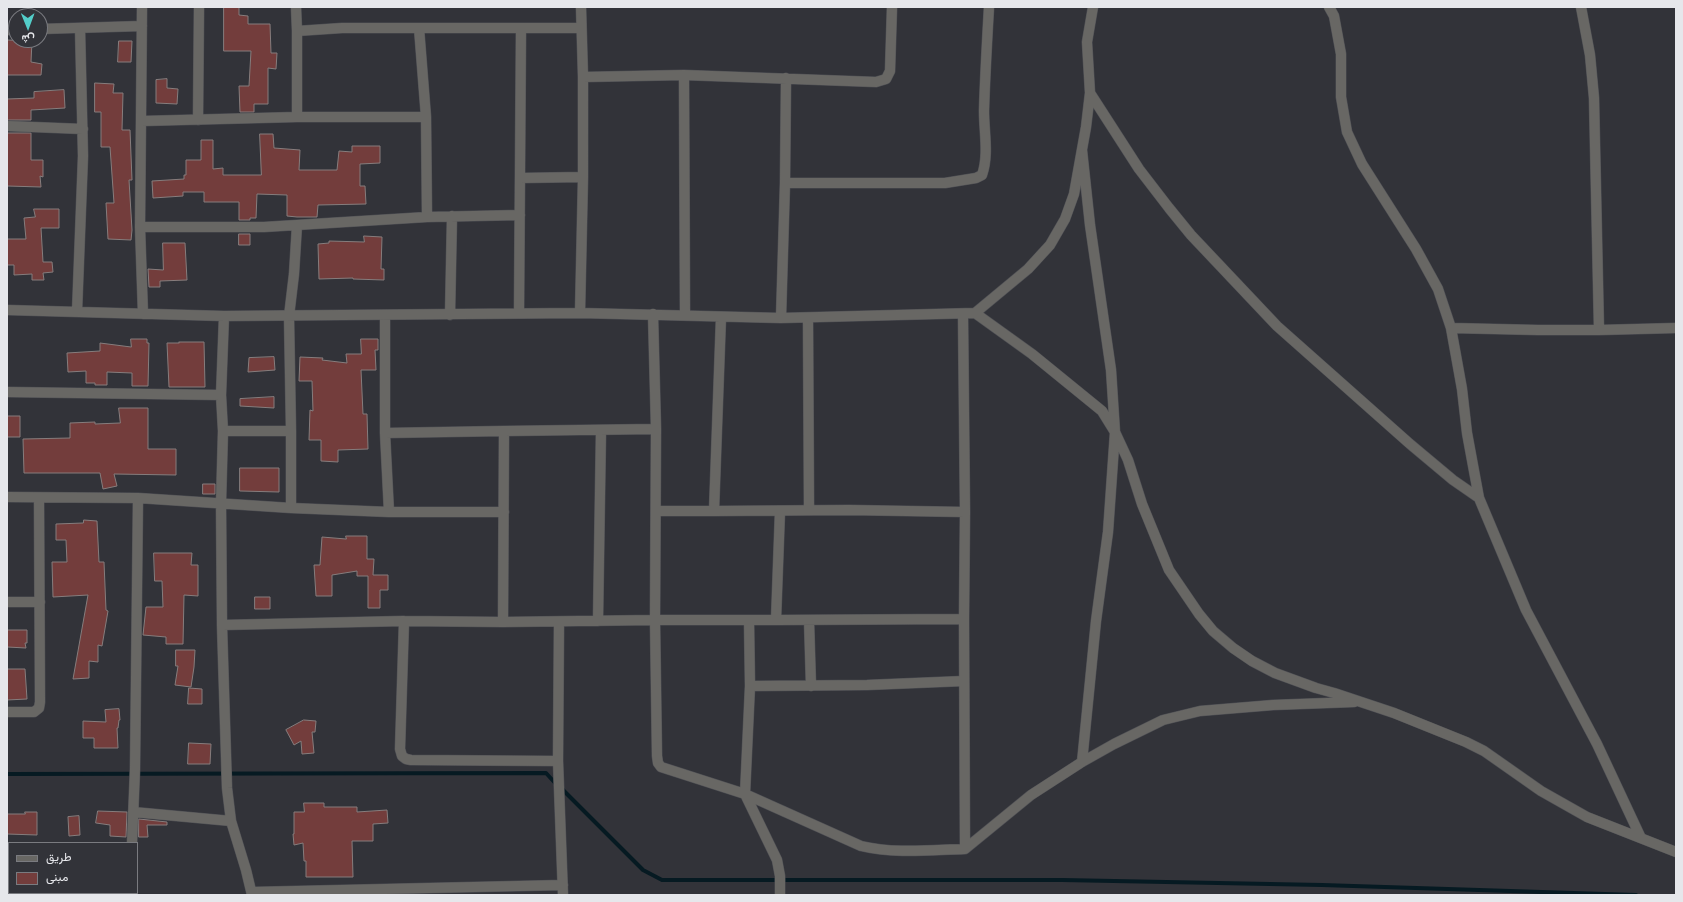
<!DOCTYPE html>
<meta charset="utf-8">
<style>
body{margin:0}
#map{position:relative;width:1683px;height:902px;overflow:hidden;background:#323339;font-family:"Space Grotesk",Vazirmatn,sans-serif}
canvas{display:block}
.frame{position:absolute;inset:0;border:8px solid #e6e7eb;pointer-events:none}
.legend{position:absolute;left:8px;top:842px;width:130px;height:52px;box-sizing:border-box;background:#323339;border:1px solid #7a7b80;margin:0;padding:5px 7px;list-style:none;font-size:12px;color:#e6e7eb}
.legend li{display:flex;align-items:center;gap:8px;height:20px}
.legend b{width:20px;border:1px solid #7a7b80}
.north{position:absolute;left:8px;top:8px;width:40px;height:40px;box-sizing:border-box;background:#323339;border:1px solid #7a7b80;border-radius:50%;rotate:179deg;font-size:11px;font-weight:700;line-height:16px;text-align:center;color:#e6e7eb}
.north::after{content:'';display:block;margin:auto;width:14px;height:18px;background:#53cdc9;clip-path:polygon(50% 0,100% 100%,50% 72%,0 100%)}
</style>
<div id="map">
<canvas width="1683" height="902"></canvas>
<div class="frame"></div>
<ul class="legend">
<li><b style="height:5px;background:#686764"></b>طريق</li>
<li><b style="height:11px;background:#733d3c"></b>مبنى</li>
</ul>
<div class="north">ش</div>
</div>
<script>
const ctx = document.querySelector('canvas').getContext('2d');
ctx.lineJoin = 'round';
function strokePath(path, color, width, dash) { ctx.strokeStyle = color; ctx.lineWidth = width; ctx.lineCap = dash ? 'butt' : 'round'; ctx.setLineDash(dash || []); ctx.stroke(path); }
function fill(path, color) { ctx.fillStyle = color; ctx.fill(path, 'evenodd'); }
const stream = new Path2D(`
 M7,774L546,773L556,784
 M561,788L643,870L662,880H1062L1322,885L1636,895`);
const building = new Path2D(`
 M224,7H239V15L248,16V24H270L271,53H277L276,69L268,68V104H254V112H240L239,86H249L251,51H224Z
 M7,40L32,41L31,62L42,64L41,75H7Z
 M119,41H132L131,62H118Z
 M167,79V88L178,89L177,104L156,103V80Z
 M95,83L114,84L113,93H123L122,130H130L132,180H129L132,230L131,240L108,239L106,203H114L110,147H101V112H95Z
 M64,90L65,108L31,110V120H7V99L34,98V92Z
 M7,133H31V160H43V177L40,176L41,187L7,186Z
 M260,134H273L274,148L300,150L299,170H337L339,151L352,152V146H380V163L360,164V186H365L366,204L318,205L317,217H297L287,216V195L257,194L256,218H250V220H239V202H204V192H183V196L153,198L152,181L184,179V175H186V160H201V140H213V169L223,168V175H261Z
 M34,209H59V228H41L43,262H52L53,272L43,273L44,280H32V274L14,275V265H7V239H26L24,218L35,217Z
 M239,234H250V245H239Z
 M364,236L382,237L381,269H384V280L353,279V278L319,279L318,244L329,243V241L364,242Z
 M163,243H185L187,280L160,281V287H149L148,269L163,270Z
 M131,339H147V343H149L148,386H132V373L107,372V385H95V383H86V371L68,372L67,353L100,351V343L131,347Z
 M361,339H378V350H375L376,370H361L363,414H367L368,449L338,450V462L321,461V440H309L310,410L313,411L312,381H299L300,357L323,358L322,360L347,363L346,354H361Z
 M179,342H204L205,387H169L167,343H179Z
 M274,357L275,370L248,372L249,358Z
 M274,397V408L240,406V399Z
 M119,408H148V449H176V475L114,474L117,486L103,489L100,473H24L23,439L70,438V423L95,422V424L120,423Z
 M7,416H20V437H7Z
 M240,468H279V492L240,491Z
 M203,484H215V494H203Z
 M84,520L97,521L99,562H104L106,610L108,611L102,646L98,645V662L89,661V678L73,679L88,595L53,597L52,562H67L66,540H56V524L83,523Z
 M346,536H367V559H374L373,575H388V590H380V608H368V576H357V571L332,575V596H316L314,565H320L322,537L346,539Z
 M154,553H192L191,565H198V596L184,595L183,644H166V637L143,635L146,607H163L162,581H155Z
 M255,597H270V609H255Z
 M7,630H27V643H25L26,648L7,647Z
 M176,650H195L194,667L191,687L175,685L178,666H176Z
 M7,669H25L27,699L7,700Z
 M189,688L202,689V704H188Z
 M119,709L120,720H119L118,728H117L118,748H94V738H83V721L106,722L105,710Z
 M304,720L316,721L315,732H312L314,753L302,754L301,741L294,745L286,730Z
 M189,743L211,744L210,764H188Z
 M304,803H324V807H357V812L387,810L388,823L373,824V841H352L353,877H306V861H304L303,843L294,845L293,834H294V812H304Z
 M98,811L127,812L126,837L110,836V825L96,823Z
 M25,812H37V835L7,834V814H25Z
 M79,816L80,835L69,836L68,817Z
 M139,819L167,822V825H147L148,837H139Z`);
const minor = new Path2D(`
 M142,7L140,227L143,314
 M296,7L297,31V117H426L427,217
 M1329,7L1334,16L1341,54V97L1347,132L1362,164L1416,249L1438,289L1451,328L1462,389L1467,433L1479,498L1526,610L1597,744L1641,838
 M419,28L426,117
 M40,29L142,26
 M7,30H16
 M297,31L342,28H581
 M684,75L685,315
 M583,77L684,75L876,82L886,79L890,71L892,7
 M1090,93L1139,169L1169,208L1191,235L1277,326L1410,444L1453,480L1479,498
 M198,120L199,7
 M142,121L297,117
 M7,126L83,129
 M520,178L583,177
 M785,183H945L976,178L982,175C989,155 984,132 984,111C985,76 987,42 989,7
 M140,227H264L427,217L520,215
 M7,310L224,316L580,313L781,318L975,313L1032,354L1102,411L1115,432L1128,460L1142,504L1169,570L1199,614L1213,631L1233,648L1252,661L1275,673L1316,688L1334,693L1394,713L1466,742L1484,751L1541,791L1587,817L1676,852
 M77,312L83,156L80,28
 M519,313L521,28
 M580,313L583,177V77L581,7
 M975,313L1028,269L1050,245L1065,219L1074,194L1086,127L1090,93L1087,42L1093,7
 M653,314L656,429L655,620L503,622L504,431L656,429
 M385,315V433L389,512
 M450,315L452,216
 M781,318L785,183L786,78
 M808,318L809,510
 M1451,328L1538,330H1599L1594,98L1590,55L1581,7
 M1599,330L1676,328
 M7,392L221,395L223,431L221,503L222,625L404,621L503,622
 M221,395L224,316
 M223,431H291L289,316L294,274L297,225
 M385,433L504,431
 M7,497L138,498L291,508L389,512H504
 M291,508V431
 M656,511H714L721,317
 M714,511L849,510L965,512L963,314
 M780,511L776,620H655L657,756L658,763L661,767L745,794L861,846C895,854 930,850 965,849L964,619
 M7,602H40
 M749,620L750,686L745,794L777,860L780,876V895
 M776,620L964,619L965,512
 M809,620L811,686
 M404,621L400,749L402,756L406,759L411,760L558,761
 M598,621L601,430
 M559,622L558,761L563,895
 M222,625L227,788L231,821L246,870L252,895
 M750,686L867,685L964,681
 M7,712H34L39,708L40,702L39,498
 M1082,762L1096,621L1108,532L1115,432L1111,370L1090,225L1082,150
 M133,812L231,821
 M132,843L135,769L138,498
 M965,849L1031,795L1082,762L1114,744L1163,720L1200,711L1273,705L1354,702
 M7,891H9
 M252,892L563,885
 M131,893V895`);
strokePath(stream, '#061a22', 4);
fill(building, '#733d3c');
strokePath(building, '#867d7d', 1);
strokePath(minor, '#4f5055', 11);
strokePath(minor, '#686764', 10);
</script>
